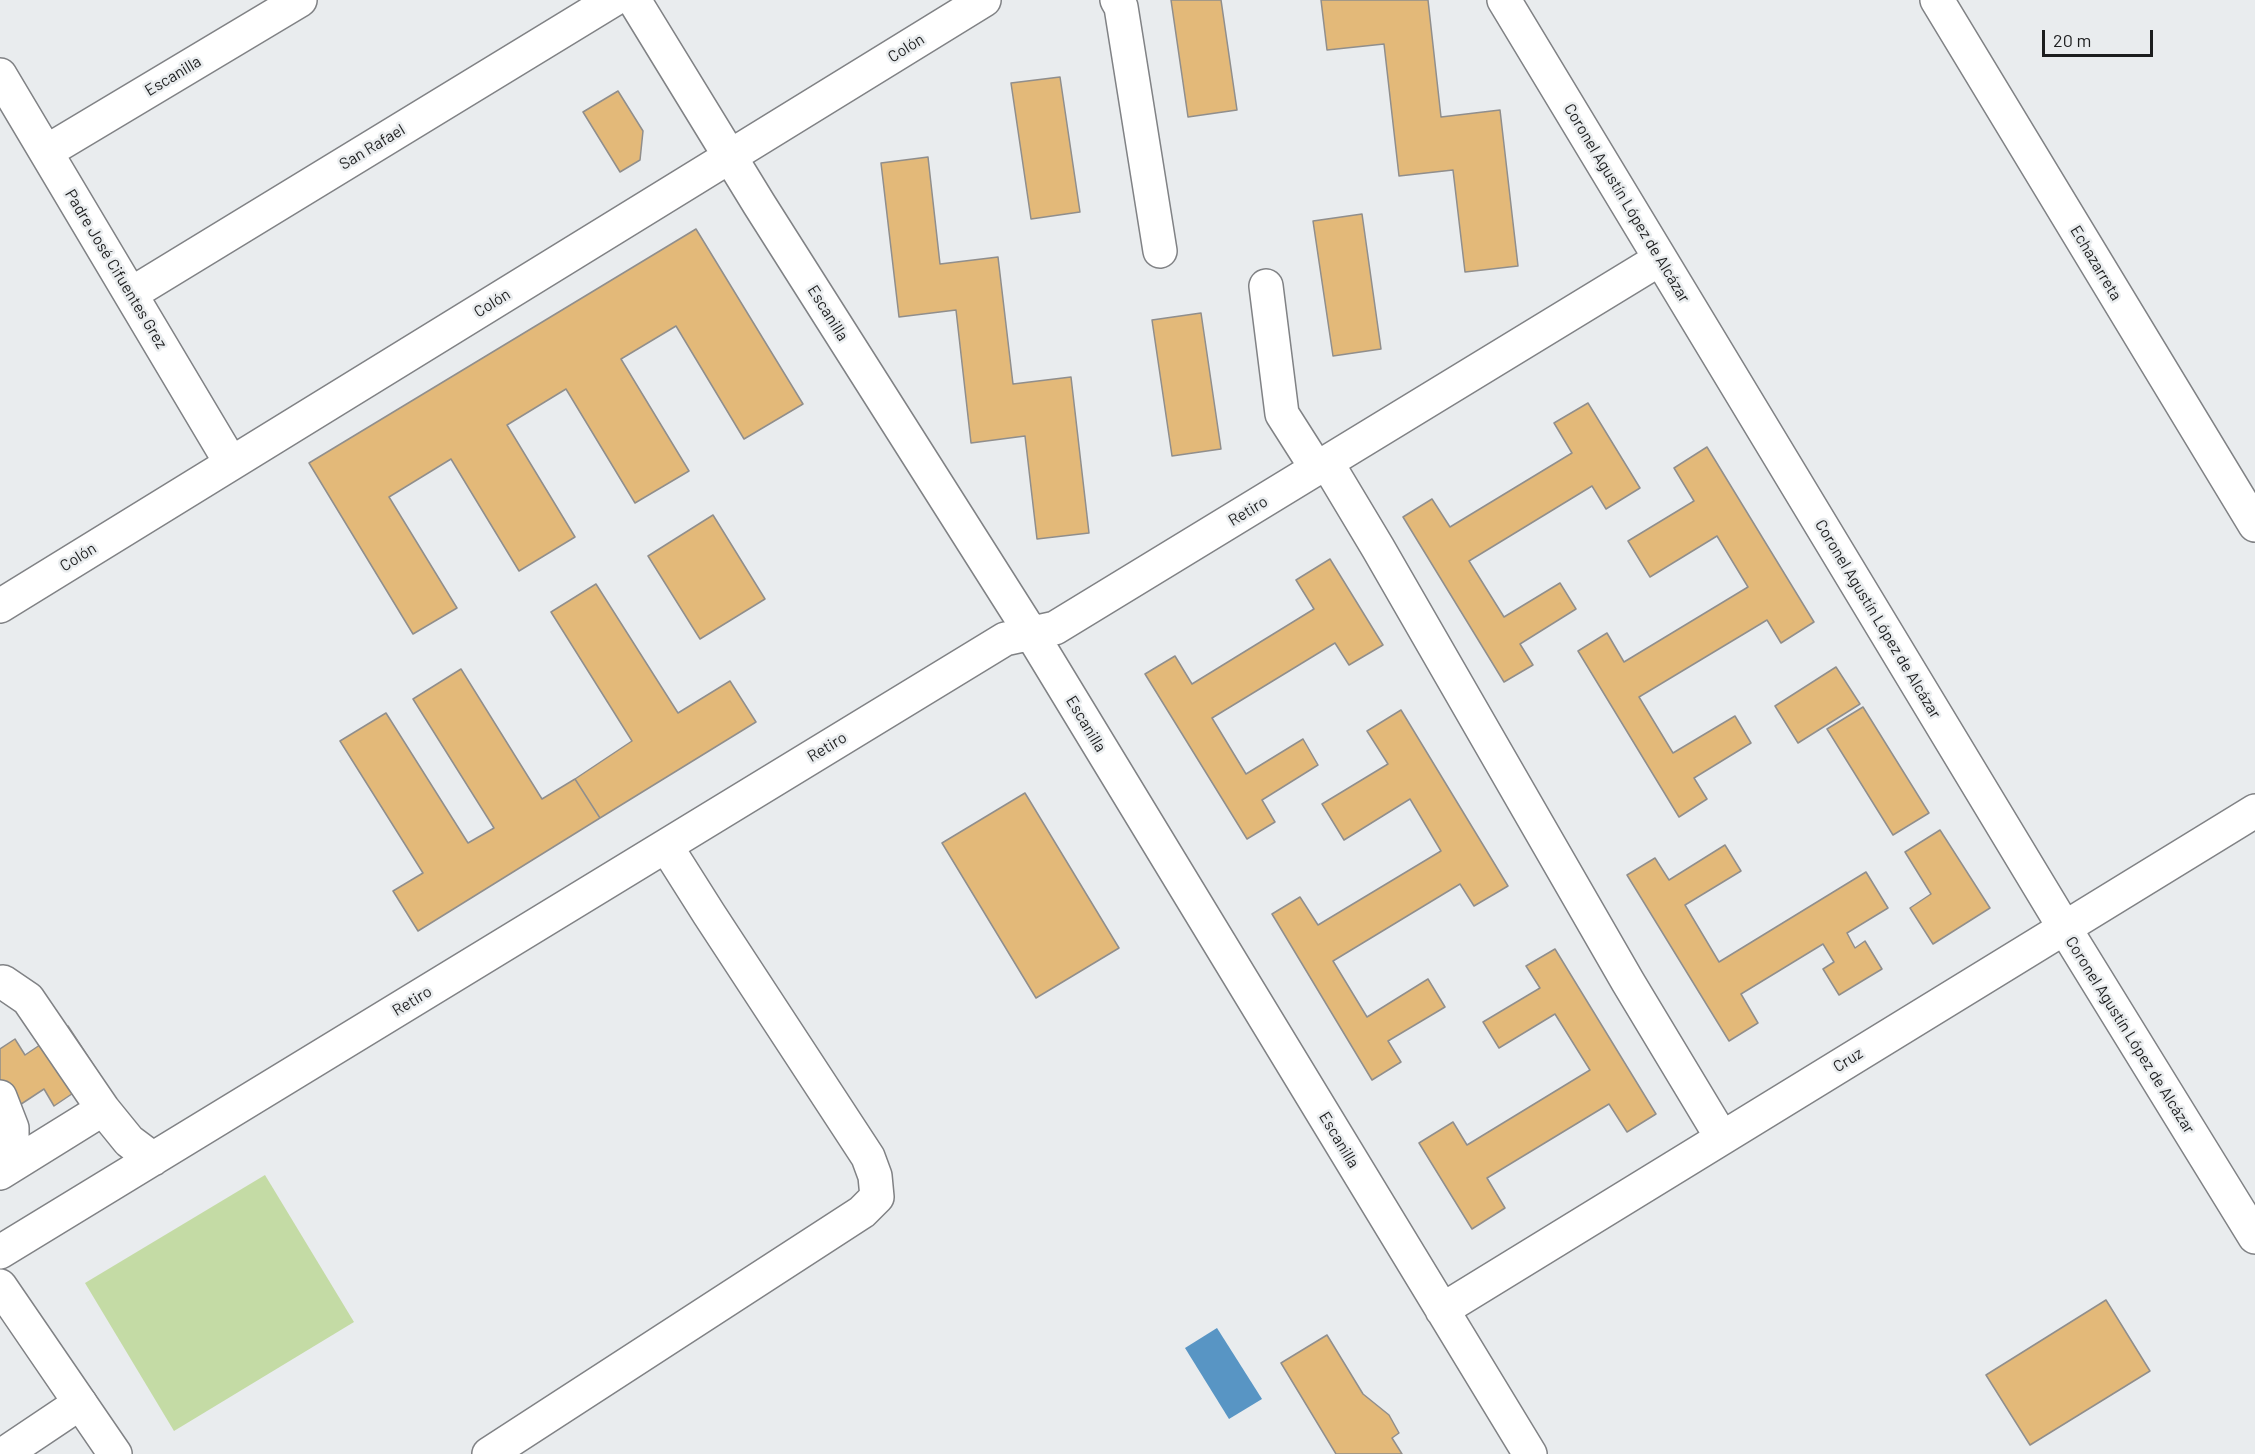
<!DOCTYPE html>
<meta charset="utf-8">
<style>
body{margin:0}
#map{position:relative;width:2255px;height:1454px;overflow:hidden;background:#e9ecee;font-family:Barlow,sans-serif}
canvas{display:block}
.scale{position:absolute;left:2042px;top:30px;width:111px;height:27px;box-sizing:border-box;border:3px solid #1c1d1e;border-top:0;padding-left:8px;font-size:18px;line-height:21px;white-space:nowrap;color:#1c1d1e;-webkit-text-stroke:4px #e9ecee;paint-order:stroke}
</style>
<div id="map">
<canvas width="2255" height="1454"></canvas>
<div class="scale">20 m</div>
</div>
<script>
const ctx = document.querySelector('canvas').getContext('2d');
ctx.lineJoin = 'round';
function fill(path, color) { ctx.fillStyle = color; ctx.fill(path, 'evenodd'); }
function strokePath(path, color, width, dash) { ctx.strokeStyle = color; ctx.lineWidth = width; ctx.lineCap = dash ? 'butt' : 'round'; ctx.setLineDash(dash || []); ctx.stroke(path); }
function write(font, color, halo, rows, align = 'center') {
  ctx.font = font + ' Barlow,sans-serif'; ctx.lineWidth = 5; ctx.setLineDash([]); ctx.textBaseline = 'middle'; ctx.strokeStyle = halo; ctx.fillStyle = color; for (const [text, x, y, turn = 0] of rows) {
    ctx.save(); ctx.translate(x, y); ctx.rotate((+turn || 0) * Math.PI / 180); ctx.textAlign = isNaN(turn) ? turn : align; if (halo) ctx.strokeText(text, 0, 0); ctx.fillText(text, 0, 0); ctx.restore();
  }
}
const green = new Path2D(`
 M265,1175L354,1322L174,1431L85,1283Z`);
const water = new Path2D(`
 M1217,1328L1262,1399L1229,1419L1185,1348Z`);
const building = new Path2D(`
 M1171,0H1221L1237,110L1188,117Z
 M1321,0H1428L1441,117L1500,110L1518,266L1465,272L1453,170L1399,176L1384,44L1327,50Z
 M1060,77L1080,212L1031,219L1011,83Z
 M618,91L643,131L640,160L620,172L583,112Z
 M928,157L940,264L998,257L1013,384L1071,377L1089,533L1037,539L1025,436L971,443L956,310L899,317L881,163Z
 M1362,214L1381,349L1333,356L1313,221Z
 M696,229L803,404L744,439L676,326L621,359L689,471L635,503L566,389L507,425L575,537L519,571L451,459L389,497L457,608L413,634L309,463Z
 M1201,313L1221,449L1172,456L1152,320Z
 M1588,403L1640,488L1606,509L1592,486L1469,561L1504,617L1560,583L1576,609L1520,644L1533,665L1504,682L1403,517L1432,499L1450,527L1572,453L1554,423Z
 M1707,447L1814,622L1781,643L1767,620L1639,697L1673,753L1735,716L1751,743L1694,778L1707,799L1679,817L1578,651L1607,633L1624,662L1748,587L1717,536L1650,577L1628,541L1694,501L1674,468Z
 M713,515L765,599L700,639L648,556Z
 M1330,559L1383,645L1349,665L1335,643L1212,718L1246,774L1303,739L1318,765L1262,800L1275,822L1247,839L1145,674L1175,656L1192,684L1314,609L1296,580Z
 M596,584L678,713L730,681L756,722L600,818L575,779L632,741L551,612Z
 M1836,667L1860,704L1798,743L1775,706Z
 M461,669L542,799L575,779L600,818L418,931L393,891L423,873L340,741L386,713L468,843L494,828L413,699Z
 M1863,707L1929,813L1893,835L1827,729Z
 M1401,710L1508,886L1474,906L1460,884L1333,961L1367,1017L1428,979L1445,1007L1388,1041L1401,1062L1372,1080L1272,914L1300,897L1318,925L1441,851L1410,799L1344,840L1322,804L1388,764L1367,731Z
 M1025,793L1119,948L1036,998L942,843Z
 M1940,830L1990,908L1933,944L1910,908L1931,894L1905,852Z
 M1725,845L1741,871L1685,905L1719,962L1866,872L1888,908L1847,933L1855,948L1865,941L1882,969L1839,995L1823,969L1834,962L1823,944L1741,994L1758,1023L1729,1041L1627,875L1655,858L1669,880Z
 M1555,949L1656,1114L1627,1132L1609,1104L1487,1178L1505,1208L1472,1229L1419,1143L1453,1122L1467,1145L1590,1070L1555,1014L1499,1048L1483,1022L1540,988L1526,966Z
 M68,1026L100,1075L54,1106L44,1089L0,1118V1049L15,1039L25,1055Z
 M2106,1300L2150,1371L2030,1445L1986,1375Z
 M1327,1335L1363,1394L1389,1415L1399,1433L1392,1438L1402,1454H1336L1281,1363Z`);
const minor = new Path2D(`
 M634,0L759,204L1031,633L1530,1454
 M1117,0L1121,7L1160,251
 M1504,0L2064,927L2255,1237
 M1937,0L2255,525
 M0,75L231,463
 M46,152L300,0
 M1266,286L1282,414L1317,469
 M131,294L613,0
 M1327,463L1378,548L1628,982L1722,1138
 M0,606L984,0
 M0,983L3,982L28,999L103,1109L129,1141L153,1159
 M0,1097L12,1128V1165
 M0,1173L103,1109
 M0,1252L1005,639L1055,628L1660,259
 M1442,1310L2255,811
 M4,1454L80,1403
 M489,1454L862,1212L877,1197L875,1176L868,1157L709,914L666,846`);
const major = new Path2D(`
 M0,1286L115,1454`);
const streetNames = [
 ["Colón",906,48,-32],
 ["Escanilla",173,76,-31],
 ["San Rafael",372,147,-31],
 ["Coronel Agustín López de Alcázar",1627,203,59],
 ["Echazarreta",2096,263,59],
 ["Padre José Cifuentes Grez",116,269,59],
 ["Colón",492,303,-32],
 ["Escanilla",828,313,58],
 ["Retiro",1248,511,-31],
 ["Colón",78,557,-32],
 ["Coronel Agustín López de Alcázar",1878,619,59],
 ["Escanilla",1086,724,59],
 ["Retiro",827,747,-31],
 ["Retiro",412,1001,-31],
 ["Coronel Agustín López de Alcázar",2130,1035,58],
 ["Cruz",1848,1060,-32],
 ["Escanilla",1339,1140,59]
];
fill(green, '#c4dba5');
fill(water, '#5895c4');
fill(building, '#e3b979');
strokePath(building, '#908e8c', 1.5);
strokePath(minor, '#808285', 36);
strokePath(major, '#808285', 36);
strokePath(minor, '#fff', 33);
strokePath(major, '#fff', 33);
write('16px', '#1c1d1e', '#e9ecee', streetNames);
</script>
